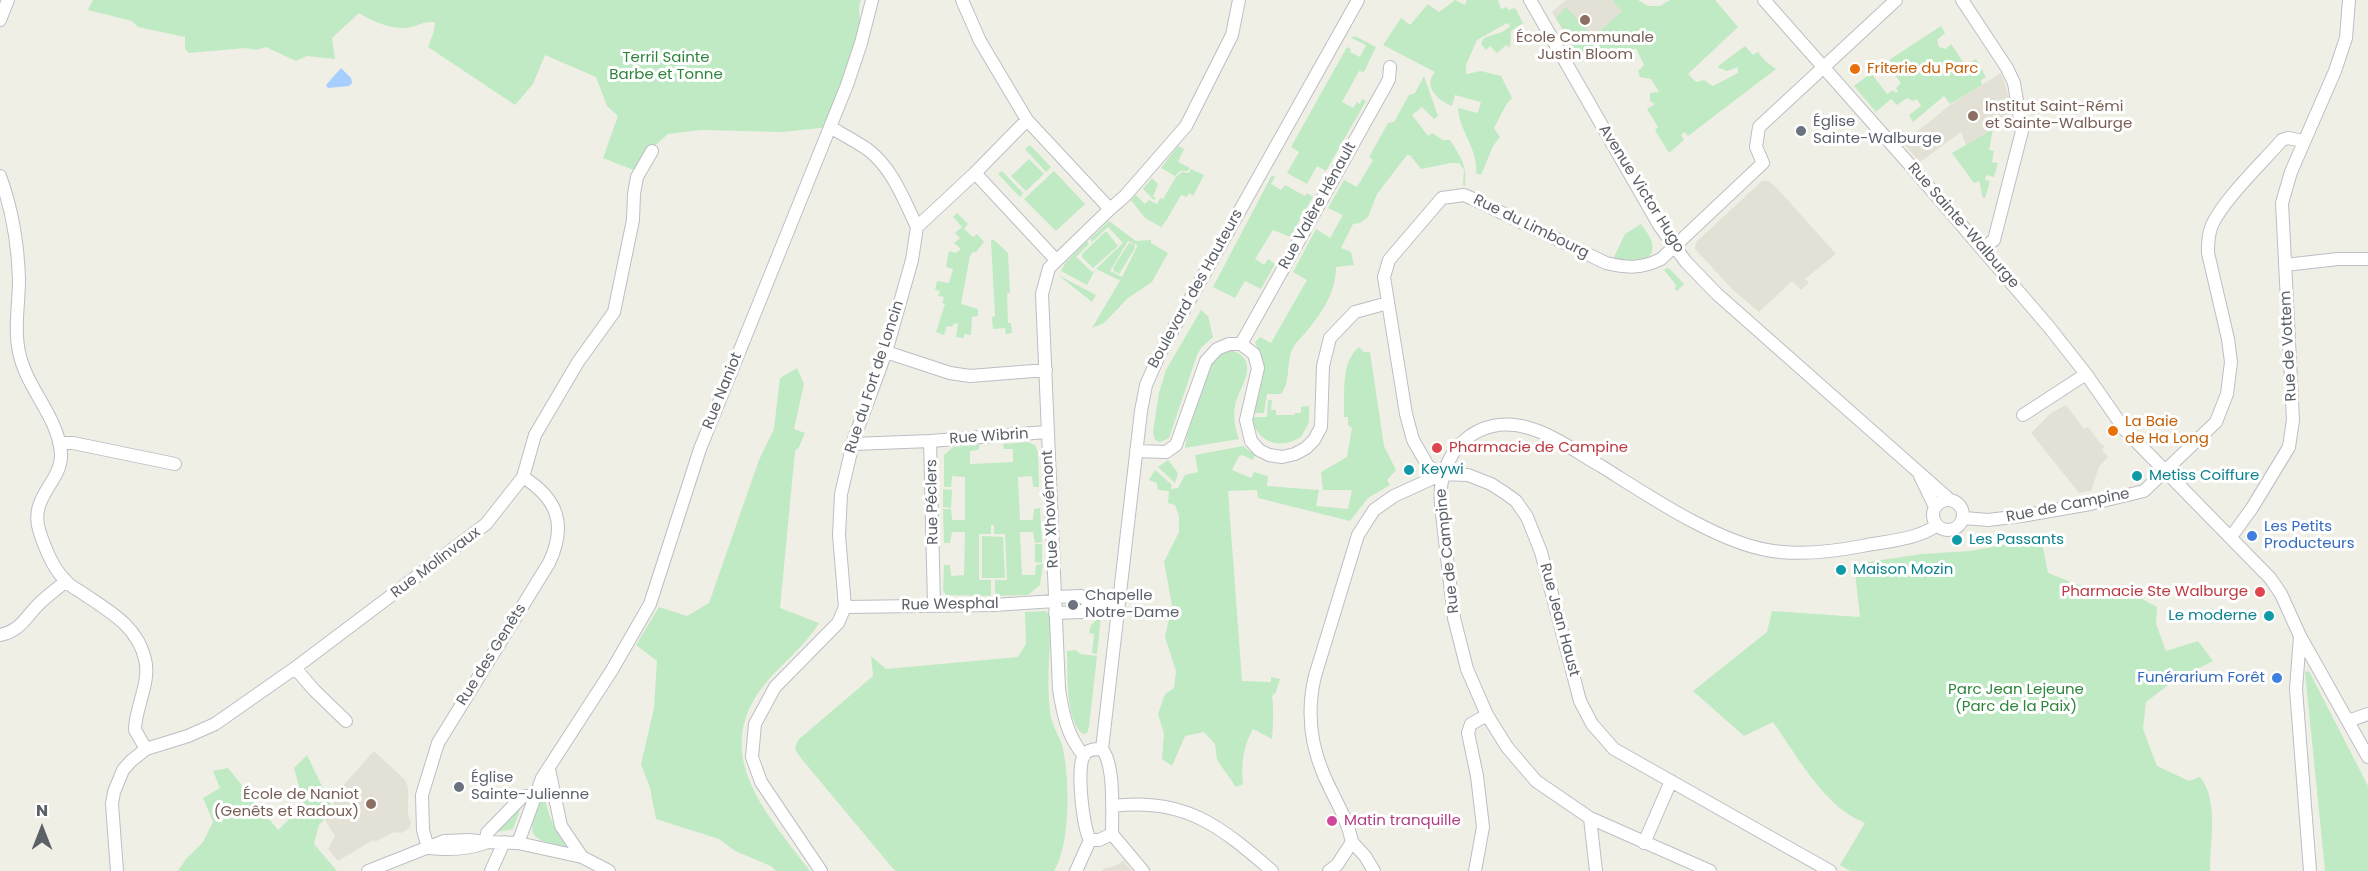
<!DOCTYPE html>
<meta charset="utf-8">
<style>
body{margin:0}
#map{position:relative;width:2368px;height:871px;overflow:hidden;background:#f0efe5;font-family:Poppins,sans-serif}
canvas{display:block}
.north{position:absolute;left:12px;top:799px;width:60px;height:60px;-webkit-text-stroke:4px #fff;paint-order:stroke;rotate:0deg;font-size:16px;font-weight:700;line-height:24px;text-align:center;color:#5c6067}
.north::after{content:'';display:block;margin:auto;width:21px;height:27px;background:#5c6067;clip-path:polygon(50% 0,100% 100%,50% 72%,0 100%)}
</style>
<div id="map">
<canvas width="2368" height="871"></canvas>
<div class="north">N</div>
</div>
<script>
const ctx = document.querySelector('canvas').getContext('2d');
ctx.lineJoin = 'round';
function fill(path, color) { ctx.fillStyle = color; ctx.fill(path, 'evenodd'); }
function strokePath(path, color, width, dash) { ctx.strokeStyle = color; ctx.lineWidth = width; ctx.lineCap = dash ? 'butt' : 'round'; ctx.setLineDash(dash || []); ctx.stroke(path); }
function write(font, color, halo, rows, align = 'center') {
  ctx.font = font + ' Poppins,sans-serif'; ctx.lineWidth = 6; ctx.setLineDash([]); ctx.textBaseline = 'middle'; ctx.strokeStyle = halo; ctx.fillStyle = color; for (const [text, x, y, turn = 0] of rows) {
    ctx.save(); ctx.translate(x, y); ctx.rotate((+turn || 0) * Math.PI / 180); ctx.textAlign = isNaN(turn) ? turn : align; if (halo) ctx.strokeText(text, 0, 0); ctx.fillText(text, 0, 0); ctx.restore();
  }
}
const education = new Path2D(`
 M1566,0H1638L1622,11L1576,52L1552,12Z
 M2001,73L2009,98L2011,118L1966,145L1961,132L1920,162L1903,143L1950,105Z
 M1762,181H1769L1775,186L1836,254L1805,279L1809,283L1801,290L1792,281L1759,312L1735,292L1695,249L1696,242Z
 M2066,405L2084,429L2088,427L2100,443L2105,446L2102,450L2108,457L2099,467L2091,491L2079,493L2031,433L2051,413Z
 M374,751L405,780L408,787V815L411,823L409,828L401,833L394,832L375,842L373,840L338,861L328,849L335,836L325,820L336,808L331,799Z
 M1123,860L1132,871H1102L1103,869L1118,865Z`);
const green = new Path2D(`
 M93,0H861L859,7L861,43L830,127L782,132L701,130L668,134L652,148L636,171L603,158L618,116L607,106L596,77L545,55L533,84L515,105L428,47L434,31L435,22C421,21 417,27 406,28C390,29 371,21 359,13L332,38L335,59L307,56L296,61L266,47L256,50L246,48L189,53L185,49V37L138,27L132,21L88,10Z
 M1455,0L1465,5L1467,0H1498L1501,9L1507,7L1508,10L1515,8L1523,23L1511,31L1510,48L1506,45L1497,53L1490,46L1486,50L1481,44L1484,38L1502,32L1511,26L1507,23L1477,40L1466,65V74L1481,71L1501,76L1512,98L1506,105L1494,128L1500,137L1493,146L1481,175L1476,173C1479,150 1459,131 1458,108L1478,113L1481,102L1455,95L1452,106C1439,101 1422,87 1435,72L1383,45L1401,18L1410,25L1428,4L1439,12Z
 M1615,0H1638L1648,6H1660L1670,0H1715L1738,27L1688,74L1696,82L1704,80L1713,86L1738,73V67L1727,71L1717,67L1745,46L1753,55L1758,52L1765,61L1776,69L1688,136L1685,132L1681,135L1684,140L1669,153L1655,130L1658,127L1647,109L1655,104L1650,101V93L1659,92L1651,79L1640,77L1638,71L1644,65L1636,48L1615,60L1608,48L1582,62L1556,18L1566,7L1593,37L1622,11L1613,2Z
 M1941,26L1945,33L1937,40L1939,47L1946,49L1951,44L1966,66L1976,59L1986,77L1981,80L1982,85L1950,104L1944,96L1913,122L1909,115L1921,106L1917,99L1913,101L1907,98L1897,105L1891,99L1876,112L1854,86L1871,73L1887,94L1893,90L1896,93L1898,91L1896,88L1901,83L1892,71L1889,73L1886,69L1893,64L1889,60Z
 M1355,36L1376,47L1364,72L1359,71L1342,102L1353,108L1357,102L1360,104L1362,99L1366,101L1326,171L1317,166L1307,184L1287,173L1299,152L1291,147L1347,47L1351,49L1350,52L1360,57L1366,45L1351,38Z
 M1424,76L1438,116L1434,119L1422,107L1412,115L1428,136L1432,133L1443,140H1450C1461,158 1467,164 1465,186L1463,185L1464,170L1459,163H1451L1421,169L1410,155H1407L1377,194L1368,217L1360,223L1353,224L1341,248L1351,252L1354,265L1336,267C1336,292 1322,313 1306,332C1301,338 1295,343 1292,350C1286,364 1291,382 1281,394H1267L1264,413H1252L1259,394L1257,390L1261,360L1255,342L1260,337L1271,343L1307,280L1293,272L1316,229L1330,238L1343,215L1328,208L1344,180L1357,187L1373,160L1369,157L1388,123L1394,122L1409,95L1415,93Z
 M1993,129L1989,150L1994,151L1992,162L1998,163L1994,177L1986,175L1985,180L1990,181L1985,198H1983L1979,181L1974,183L1952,153Z
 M1030,145L1051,167L1046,172L1025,149Z
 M1178,146L1184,149L1178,162L1190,168L1188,171H1180L1175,176L1161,168Z
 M1029,159L1044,174L1026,191L1011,176Z
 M1191,169L1204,175L1193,196L1189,193L1187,197L1181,195L1166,221L1161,227L1145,218L1131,200L1136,195L1145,204L1149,200L1157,204L1160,198L1163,199L1176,177L1182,172L1189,173Z
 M1002,171L1023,193L1020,197L998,174Z
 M1054,171L1085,204L1056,231L1024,199Z
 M1272,175L1275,177L1271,184L1281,190L1285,185L1305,196L1307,193L1313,197L1290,237L1273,230L1255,259L1264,265L1268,259L1275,264L1261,289L1245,281L1235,298L1213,287Z
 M1152,178L1158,184L1153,197L1156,198L1154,200L1143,189Z
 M957,213L968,224L964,229L973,237L977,234L984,242L976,252H973L970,256L961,304L978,309V316L972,317L971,335L964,334V338L956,337L958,324L954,323L952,327L947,326L944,335L936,332L945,304L942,303L944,297L938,296L940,291L935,290L937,281L949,283L953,269L946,267L949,251L956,253L961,249L954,243L960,238L955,233L962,227L953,217Z
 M1109,221L1136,241L1151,240V243L1168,253L1152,282L1128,298L1104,323L1092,328L1121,279L1119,280L1096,269L1123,243L1108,227L1092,242L1090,239ZM1128,241L1137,245V247L1122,277L1110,271Z
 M1641,224C1648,234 1657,244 1650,256L1636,261L1613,259L1625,234Z
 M1105,232H1107L1118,246L1093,268L1082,257V254Z
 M991,240H994L1008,253L1010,293H1007L1008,323H1011L1012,333L1006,334L1005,328L993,329L992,317L995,316Z
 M1087,241L1089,244L1076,257L1092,272L1095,270L1087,285L1061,271L1066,262Z
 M1129,243L1134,244L1135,248L1119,274L1114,271L1113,268Z
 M1667,268L1670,269L1684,284L1677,291L1675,289L1676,285L1664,270Z
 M1058,275L1096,295L1092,302Z
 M1201,310L1208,316L1213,337L1201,348L1197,355L1169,438L1160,442L1155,440L1153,432L1159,393L1166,370Z
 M1359,347L1364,352H1370L1384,446L1396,470L1387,480L1390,485L1368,498L1350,521L1258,498L1257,490L1228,491L1242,681L1271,682V677L1280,679L1276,692L1272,696C1274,712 1273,724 1272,739L1253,729C1243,746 1241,765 1243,784L1236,787L1217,760L1215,744L1204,732L1185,736L1172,766L1162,759L1164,734L1158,714L1165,694L1174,688L1176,671L1165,637L1172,605L1164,562L1179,532V516L1175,505L1168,503L1169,491L1158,490L1157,483L1149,480L1155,470L1172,485L1171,489L1178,488L1185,475L1198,472L1195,455L1243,446L1255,455L1253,460L1242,455L1239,456L1232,470L1251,478L1254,472L1268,476L1267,486L1319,490L1316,506L1348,509L1352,490H1323L1321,472L1347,457L1352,428L1348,425V417H1344C1345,395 1340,362 1359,347Z
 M1231,350C1262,361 1240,385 1235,406C1233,417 1235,428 1239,439L1185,448L1187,435L1211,365L1219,354Z
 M797,368L804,384L794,429L805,433L799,447L795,451L780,608L819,623C804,648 779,665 761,689C711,757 769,816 810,871H776L771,866L735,851L719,839L656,819L650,788L641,764L654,708L657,661L636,645L659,607L687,616L709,603L759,460L774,429L780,378Z
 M1268,400H1272L1271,410H1276V415H1294L1295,413H1301V407L1309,406V422L1301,437C1280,450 1257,443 1251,417H1267Z
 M1028,442L1035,445L1038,452L1039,487H1033L1032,476L1018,477L1020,520H1033L1034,509L1040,508L1042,542L1035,543L1033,532H1020L1022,575H1035L1036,565L1043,564L1040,585L1028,595L995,596V580H1007L1005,534H994V525H991V534H979V580H991V596L946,595L943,590L944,565H950L951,576L964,575L965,532H952L950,543H944L943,509H951L952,520H965V477L952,476L951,487H944V455L953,447L980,445L978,450L970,451V464L1013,462V449H1004L1003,444Z
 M1168,460L1178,473L1175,483L1158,467Z
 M943,489L952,490L951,508L943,507Z
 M982,536L1003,537L1005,578H982Z
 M2041,538L2048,573L2079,585L2123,589L2157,607L2156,624L2166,651L2198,641L2213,661L2172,682L2146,702L2143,729L2157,766L2189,781L2200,777C2219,800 2210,842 2210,871H1850L1840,865L1865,823C1824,807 1798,757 1773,722L1744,736L1693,691L1767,632L1772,611L1860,617L1854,564L1922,554L1970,551Z
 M1035,544H1042V563L1035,562Z
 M1046,611L1050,615C1051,647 1046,678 1050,711C1051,723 1058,734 1062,745C1070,776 1071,844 1054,871H895L800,757L795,749L798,740L873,676L871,656L886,669L1018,657L1026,644L1025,612Z
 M1101,616L1097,654L1092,653L1094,634L1089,633L1091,625Z
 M1076,650L1080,654L1097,656L1089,727L1087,733L1083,734C1065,722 1068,671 1067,651Z
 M2309,671L2368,786V871H2325L2305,672Z
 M307,755L333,809L319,825L314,844L337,871H178L186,859L203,842L213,822L203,798L220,788L213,771L228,768L278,830L304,805L294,768Z
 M542,795L545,796C547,818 558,832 568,850C525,836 527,837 542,795Z
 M522,804L513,829L497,832Z`);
const water = new Path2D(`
 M341,68L351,78L352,83L349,86L328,88L326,85Z`);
const minor = new Path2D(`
 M962,0L980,41L1027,120L1110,209L1049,268L1042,294L1059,689C1063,714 1067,736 1084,756
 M1530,0L1659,225L1686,262L1717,294L1950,500
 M1764,0L1910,165L2049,327L2086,374L2125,430L2270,578L2281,594L2300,636L2368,757
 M1962,0L2007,68L2014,83L2022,131L1994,240L1983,248
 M0,20L8,0
 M830,127C842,134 855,141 867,149C892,167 904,200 917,227
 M975,173L1056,260
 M0,176C12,209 18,245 19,279C19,303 14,328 19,352C26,388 58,416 61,453C63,482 27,497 40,533C45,548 54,570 66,581C70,586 76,589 81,592C107,610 137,625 145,659C151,683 135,707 135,730L146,749
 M1110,209L1125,196L1186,126L1232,35L1239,0
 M2285,265L2338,259H2368
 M1241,344L1386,85L1389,79L1390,67
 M886,352L950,373L970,376L1046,370
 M2023,415L2086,374
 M930,441L934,604
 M59,443H73L175,464
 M853,444L930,441L1047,432
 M1136,451L1166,452L1176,445L1206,361L1217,349L1229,344H1241L1254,354L1258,368L1246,420L1251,441L1259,450L1269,455L1282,457L1295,454L1306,448L1314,440L1321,427L1323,366L1330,338L1355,312L1388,303
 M1442,474L1428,466L1413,440L1406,414L1384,277L1389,260L1442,198L1464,195L1471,198L1606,263C1627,268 1641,269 1661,259L1763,163L1756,147L1759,127L1896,0
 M1920,476L1935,507
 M1933 515a15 15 0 1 1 30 0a15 15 0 1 1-30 0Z
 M1964,518L1988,520L2021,516L2090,504L2144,491L2216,422L2227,394L2231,362L2228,339L2208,253C2208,243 2208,234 2212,225C2224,199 2262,163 2282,140L2288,138L2303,141
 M2231,537L2252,508L2289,447L2293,420L2282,203L2291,172L2335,71L2346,38L2349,0
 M1055,597L1081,596L1092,604L1082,612L1055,613
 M1097,604L1118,605
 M845,607L994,605L1055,601
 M0,635C21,631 26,616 40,603C48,595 57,589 66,581
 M2300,637L2296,689L2310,871
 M295,668L314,690L346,721
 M2348,721L2368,714
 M1102,749L1141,411L1146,385L1161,351L1358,0
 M1102,749C1115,765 1112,812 1112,834L1099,840H1090C1083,828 1076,767 1084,755C1088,749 1095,749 1102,749Z
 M549,769L561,826L582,857
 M1112,806C1185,797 1220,826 1272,871
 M1590,818L1596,871
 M1112,834L1143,871
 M486,842L487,833L522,797L536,794
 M1352,842L1365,856L1374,871
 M518,843L542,778L612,670L650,604L700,449L847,85L861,43L872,0
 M1644,843L1671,781
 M428,848L423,830L422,795L438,743L549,563C567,525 558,499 523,477
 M429,848C448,850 466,850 485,843
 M117,871L112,804L114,792L123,770L131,761L146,749L188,736L215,724L295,668L486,524L523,477L535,435L578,362L614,312L633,220L634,194L637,177L652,151
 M368,871L444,841L470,840L486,842L518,843L582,857L609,871
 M491,871L504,842
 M821,871L761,782L752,757L755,724L775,687L838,623L845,607L839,535L841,494L854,439L886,352L912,260L917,227L975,173L1027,120
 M1076,871L1090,840
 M1329,871L1337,865L1352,842C1347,817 1333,797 1323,773C1310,742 1307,709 1315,676L1358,535L1374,510L1394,496L1442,474L1468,475L1491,484L1505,493L1516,501L1527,517L1541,552L1580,701L1592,724L1614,749L1830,871
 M1475,871L1483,827L1477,776L1468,733L1471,724L1487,715
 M1710,871L1590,818L1536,781L1507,747L1487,715L1467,669L1454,618L1441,505C1436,454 1476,412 1529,428C1554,435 1578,453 1601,466C1646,494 1715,541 1767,550C1798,556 1831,552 1862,546C1886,541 1915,540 1936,526`);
const markers = [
 [1585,20,6,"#8d6e63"],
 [1855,69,6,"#e8710a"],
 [1973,116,6,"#8d6e63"],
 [1801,131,6,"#6b7280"],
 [2113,431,6,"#e8710a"],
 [1437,448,6,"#e0444e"],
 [1409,470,6,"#0f9aa8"],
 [2137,476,6,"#0f9aa8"],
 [2252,536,6,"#3f7fe0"],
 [1957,540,6,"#0f9aa8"],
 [1841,570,6,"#0f9aa8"],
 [2260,592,6,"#e0444e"],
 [1073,605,6,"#6b7280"],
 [2269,616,6,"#0f9aa8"],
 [2277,678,6,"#3f7fe0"],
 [459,787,6,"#6b7280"],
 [371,804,6,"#8d6e63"],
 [1332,821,6,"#d1479c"]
];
const educationNames = [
 ["École Communale",1585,38],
 ["Justin Bloom",1585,55],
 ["Institut Saint-Rémi",1985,107,"left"],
 ["et Sainte-Walburge",1985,124,"left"],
 ["École de Naniot",359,795,"right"],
 ["(Genêts et Radoux)",359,812,"right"]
];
const parkNames = [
 ["Terril Sainte",666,58],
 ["Barbe et Tonne",666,75],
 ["Parc Jean Lejeune",2016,690],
 ["(Parc de la Paix)",2016,707]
];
const foodNames = [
 ["Friterie du Parc",1867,69],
 ["La Baie",2125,422],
 ["de Ha Long",2125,439]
];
const worshipNames = [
 ["Église",1813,122],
 ["Sainte-Walburge",1813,139],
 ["Chapelle",1085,596],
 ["Notre-Dame",1085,613],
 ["Église",471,778],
 ["Sainte-Julienne",471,795]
];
const streetNames = [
 ["Avenue Victor Hugo",1641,189,58],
 ["Rue Valère Hénault",1318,206,-61],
 ["Rue Sainte-Walburge",1963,226,49],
 ["Rue du Limbourg",1531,227,26],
 ["Boulevard des Hauteurs",1196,289,-61],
 ["Rue de Vottem",2289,346,-93],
 ["Rue du Fort de Loncin",875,377,-72],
 ["Rue Naniot",723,391,-68],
 ["Rue Wibrin",989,437,-4],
 ["Rue Péclers",933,502,-91],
 ["Rue de Campine",2068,506,-11],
 ["Rue Xhovémont",1051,509,-93],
 ["Rue de Campine",1448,551,-96],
 ["Rue Molinvaux",436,563,-37],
 ["Rue Wesphal",950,605,-1],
 ["Rue Jean Haust",1559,620,75],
 ["Rue des Genêts",492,655,-58]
];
const healthNames = [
 ["Pharmacie de Campine",1449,448],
 ["Pharmacie Ste Walburge",2248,592,"right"]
];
const cultureNames = [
 ["Keywi",1421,470],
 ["Metiss Coiffure",2149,476],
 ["Les Passants",1969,540],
 ["Maison Mozin",1853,570],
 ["Le moderne",2257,616,"right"]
];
const shopNames = [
 ["Les Petits",2264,527],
 ["Producteurs",2264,544],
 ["Funérarium Forêt",2265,678,"right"]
];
const hotelNames = [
 ["Matin tranquille",1344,821]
];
fill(education, '#e3e1d5');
fill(green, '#bfeac4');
fill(water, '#a6cfff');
strokePath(minor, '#bcbec5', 14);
strokePath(minor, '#fff', 12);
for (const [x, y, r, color] of markers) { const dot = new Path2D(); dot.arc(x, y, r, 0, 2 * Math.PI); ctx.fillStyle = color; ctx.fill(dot); strokePath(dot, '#fff', 2); }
write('15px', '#785e54', '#fff', educationNames);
write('15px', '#2d853a', '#fff', parkNames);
write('15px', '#c56008', '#fff', foodNames, 'left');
write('15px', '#5b616d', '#fff', worshipNames, 'left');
write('15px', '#5c6067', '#fff', streetNames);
write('15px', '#be3a42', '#fff', healthNames, 'left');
write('15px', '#0d838f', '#fff', cultureNames, 'left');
write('15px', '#366cbe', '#fff', shopNames, 'left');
write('15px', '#b23c85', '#fff', hotelNames, 'left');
</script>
